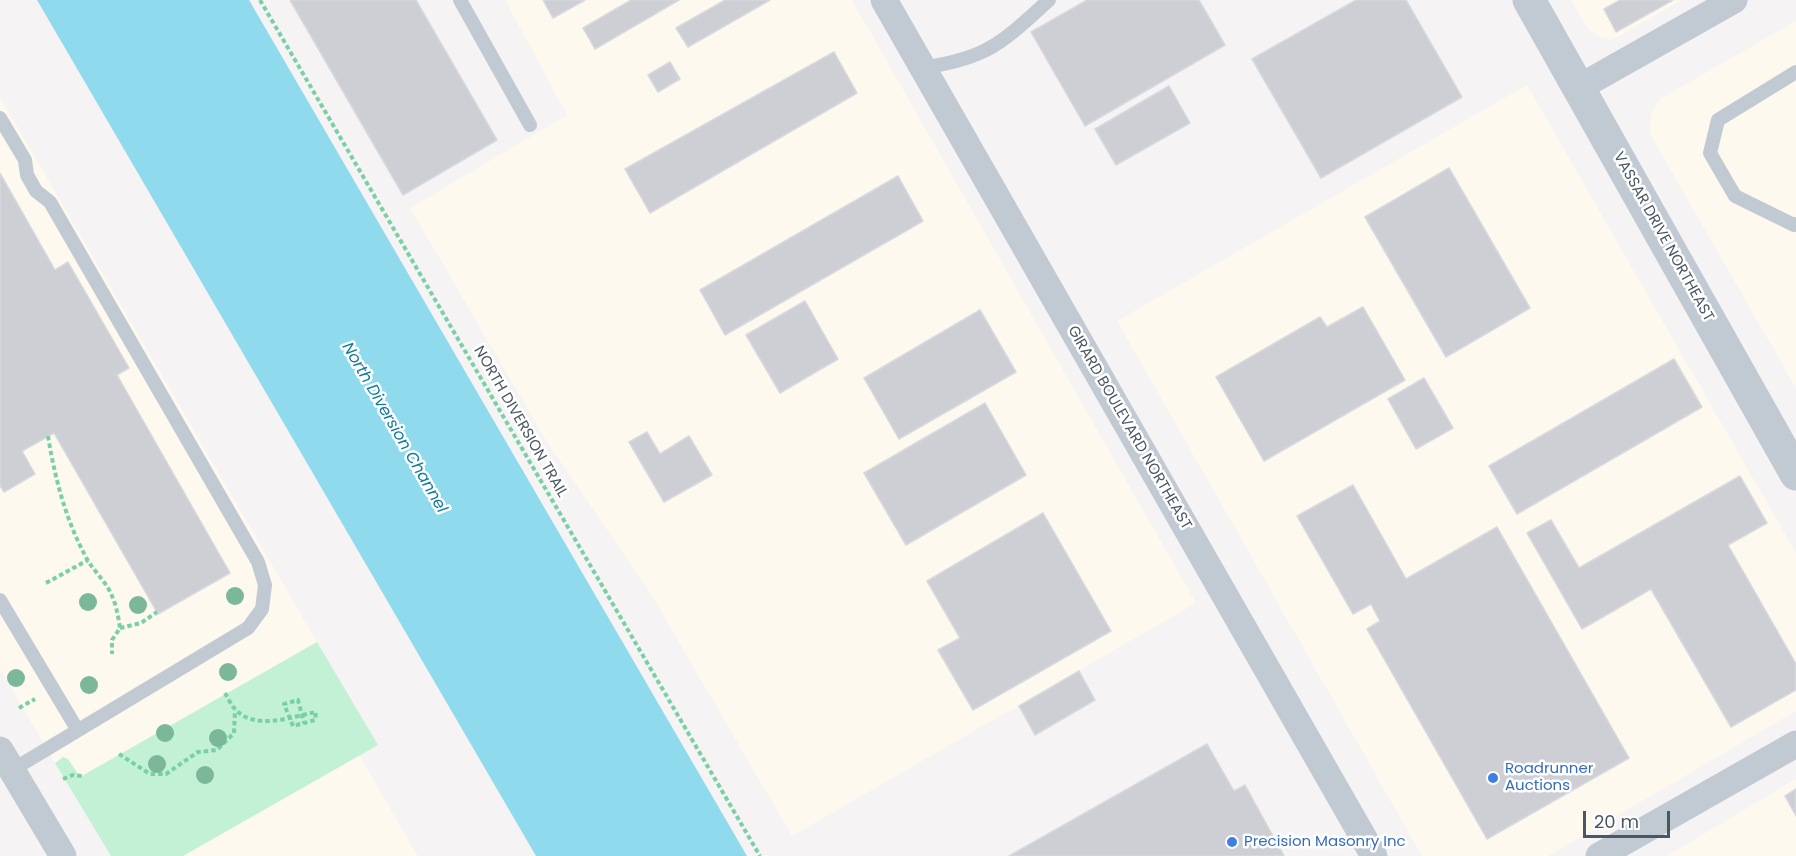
<!DOCTYPE html>
<style>
body{margin:0}
#map{position:relative;width:1796px;height:856px;overflow:hidden;background:#f5f3f3;font-family:Poppins,sans-serif}
canvas{display:block}
.scale{position:absolute;left:1583px;top:811px;width:87px;height:27px;box-sizing:border-box;border:3px solid #4a5661;border-top:0;padding-left:8px;font-size:18px;line-height:21px;white-space:nowrap;color:#4a5661;-webkit-text-stroke:4px #fff;paint-order:stroke}
</style>
<div id="map">
<canvas width="1796" height="856"></canvas>
<div class="scale">20 m</div>
</div>
<script>
const ctx = document.querySelector('canvas').getContext('2d');
ctx.lineJoin = 'round';
function fill(path, color) { ctx.fillStyle = color; ctx.fill(path, 'evenodd'); }
function strokePath(path, color, width, dash) { ctx.strokeStyle = color; ctx.lineWidth = width; ctx.lineCap = dash ? 'butt' : 'round'; ctx.setLineDash(dash || []); ctx.stroke(path); }
function write(font, color, halo, rows, align = 'center') {
  ctx.font = font + ' Poppins,sans-serif'; ctx.lineWidth = 5; ctx.setLineDash([]); ctx.textBaseline = 'middle'; ctx.strokeStyle = halo; ctx.fillStyle = color; for (const [text, x, y, turn = 0] of rows) {
    ctx.save(); ctx.translate(x, y); ctx.rotate((+turn || 0) * Math.PI / 180); ctx.textAlign = isNaN(turn) ? turn : align; if (halo) ctx.strokeText(text, 0, 0); ctx.fillText(text, 0, 0); ctx.restore();
  }
}
const commercial = new Path2D(`
 M505,0H852L1196,603L792,836L649,591L547,442L410,208L567,115Z
 M1571,0H1681L1618,37L1609,39L1600,37L1588,29Z
 M1796,21V388L1650,134V123L1652,112L1660,99Z
 M1527,85L1796,553V711L1548,856H1422L1117,321Z
 M0,97L317,642L80,777L63,757L55,763L0,669Z
 M359,755L418,856H183Z
 M1796,779V856H1667Z`);
const green = new Path2D(`
 M317,642L378,745L183,856H111L55,763L63,757L68,759L80,777Z`);
const water = new Path2D(`
 M37,0H249L747,856H536Z`);
const building = new Path2D(`
 M290,0H416L497,140L403,195Z
 M543,0H585L553,18Z
 M631,0H679L595,49L583,28Z
 M725,0H770L688,47L676,28Z
 M1087,0H1199L1225,45L1085,126L1031,32Z
 M1356,0H1406L1462,97L1321,178L1252,59Z
 M1620,0H1673L1616,32L1604,9Z
 M834,52L857,93L650,213L625,169Z
 M670,62L680,79L658,92L648,75Z
 M1169,86L1190,123L1116,165L1095,129Z
 M1449,168L1530,308L1446,357L1365,217Z
 M0,173L55,270L68,262L129,368L117,375L230,573L158,614L54,433L22,451L35,474L4,492L0,486Z
 M898,176L923,221L725,335L700,290Z
 M805,301L838,359L780,393L746,335Z
 M1363,307L1405,380L1264,461L1216,377L1320,317L1327,327Z
 M980,310L1016,372L899,439L864,378Z
 M1674,359L1702,407L1517,514L1489,466Z
 M1424,378L1453,428L1416,449L1388,399Z
 M985,403L1026,475L906,545L864,473Z
 M647,432L660,454L689,436L712,475L664,502L629,442Z
 M1740,476L1767,523L1728,545L1796,664V690L1731,727L1651,589L1582,629L1527,533L1551,520L1579,568Z
 M1353,485L1406,579L1497,527L1629,758L1487,839L1367,629L1380,621L1371,604L1353,614L1297,516Z
 M1043,513L1111,631L973,710L938,650L960,638L927,581Z
 M1079,671L1095,700L1035,735L1019,706Z
 M1207,744L1234,791L1245,785L1284,856H1009Z
 M1796,789V816L1785,796Z`);
const path = new Path2D(`
 M260,0L760,856
 M48,436C55,479 66,521 87,559C92,568 100,576 106,585C115,598 118,614 120,628L112,640V654
 M46,583L88,560
 M120,628L141,623L157,612
 M225,693C228,698 231,705 235,709C255,731 290,717 316,712L315,720L293,726L284,704L298,700L304,723
 M19,708L35,699
 M119,754L150,774H166L198,752L217,750L234,733L235,710
 M63,779L73,775L82,776`);
const service = new Path2D(`
 M460,0L530,125
 M923,68C945,64 966,60 986,50C1008,39 1031,16 1049,0
 M1796,72L1718,120L1710,153L1735,196L1794,225L1796,224
 M0,118L25,160L27,175L36,191L50,202L258,562L265,585L262,609L248,628L12,770
 M0,600L77,729`);
const minor = new Path2D(`
 M884,0L1374,856
 M1580,87L1734,0
 M0,750L63,856
 M1599,856L1796,744`);
const tertiary = new Path2D(`
 M1529,0L1796,474`);
const trees = [
 [235,596],
 [88,602],
 [138,605],
 [228,672],
 [16,678],
 [89,685],
 [165,733],
 [218,738],
 [157,764],
 [205,775]
];
const markers = [
 [1493,778,6,"#3f7fe0"],
 [1232,842,6,"#3f7fe0"]
];
const streetNames = [
 ["VASSAR DRIVE NORTHEAST",1663,237,61],
 ["NORTH DIVERSION TRAIL",520,422,60],
 ["GIRARD BOULEVARD NORTHEAST",1129,428,60]
];
const shopNames = [
 ["Roadrunner",1505,769],
 ["Auctions",1505,786],
 ["Precision Masonry Inc",1244,842]
];
const waterNames = [
 ["North Diversion Channel",394,428,60]
];
fill(commercial, '#fdf9ef');
fill(green, '#c3f1d5');
fill(water, '#90daee');
fill(building, '#cdcfd5');
strokePath(building, '#d7d9de', 1.5);
strokePath(path, '#7ad0a6', 4, [4.5, 3]);
strokePath(service, '#c1cad2', 14);
strokePath(minor, '#c1cad2', 27);
strokePath(tertiary, '#c1cad2', 33);
ctx.fillStyle = '#7bb799';
for (const [x, y] of trees) { ctx.beginPath(); ctx.arc(x, y, 9, 0, 2 * Math.PI); ctx.fill(); }
for (const [x, y, r, color] of markers) { const dot = new Path2D(); dot.arc(x, y, r, 0, 2 * Math.PI); ctx.fillStyle = color; ctx.fill(dot); strokePath(dot, '#fff', 2); }
write('15px', '#4a5661', '#fff', streetNames);
write('15px', '#366cbe', '#fff', shopNames, 'left');
write('italic 16px', '#0c7c9b', '#fff', waterNames);
</script>
